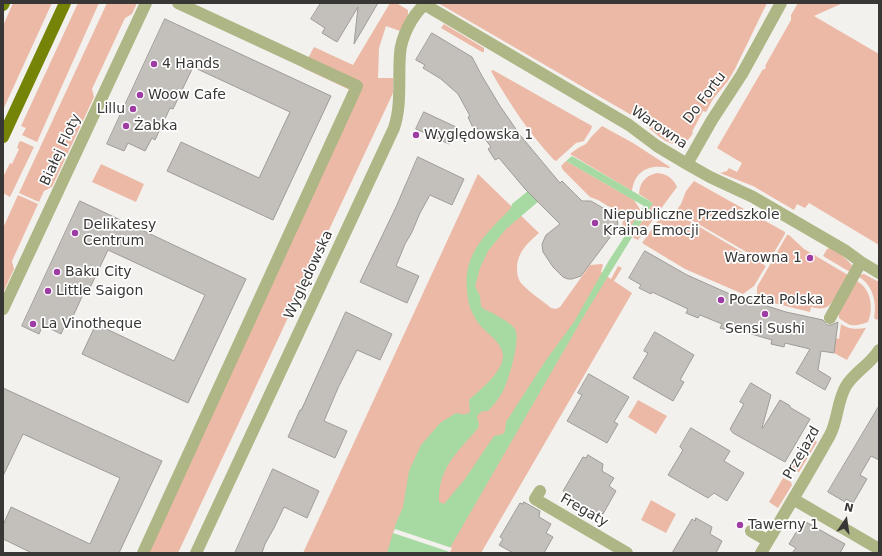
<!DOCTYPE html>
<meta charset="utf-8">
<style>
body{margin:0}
#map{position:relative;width:882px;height:556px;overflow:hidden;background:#f3f1ed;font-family:"DejaVu Sans",sans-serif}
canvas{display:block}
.frame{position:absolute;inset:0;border:4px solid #383735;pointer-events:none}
.north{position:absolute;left:826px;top:500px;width:40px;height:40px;-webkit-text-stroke:3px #fff;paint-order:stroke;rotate:13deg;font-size:11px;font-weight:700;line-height:16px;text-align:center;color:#383735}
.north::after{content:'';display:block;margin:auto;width:14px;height:18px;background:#383735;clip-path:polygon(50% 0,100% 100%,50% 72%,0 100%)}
</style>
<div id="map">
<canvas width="882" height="556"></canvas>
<div class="frame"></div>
<div class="north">N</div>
</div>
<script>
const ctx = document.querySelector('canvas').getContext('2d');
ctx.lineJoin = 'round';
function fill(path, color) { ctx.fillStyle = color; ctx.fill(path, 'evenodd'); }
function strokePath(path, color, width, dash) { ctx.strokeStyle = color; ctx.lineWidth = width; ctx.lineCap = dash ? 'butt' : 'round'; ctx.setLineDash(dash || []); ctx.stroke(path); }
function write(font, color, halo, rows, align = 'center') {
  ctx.font = font + ' "DejaVu Sans",sans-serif'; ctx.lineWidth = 3.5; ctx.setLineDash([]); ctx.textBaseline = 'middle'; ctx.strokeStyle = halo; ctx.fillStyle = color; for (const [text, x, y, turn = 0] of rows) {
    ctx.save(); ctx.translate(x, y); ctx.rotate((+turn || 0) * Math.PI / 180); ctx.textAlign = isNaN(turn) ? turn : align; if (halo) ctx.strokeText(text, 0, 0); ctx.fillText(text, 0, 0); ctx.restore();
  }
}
const green = new Path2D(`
 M13,3H52L3,110V26Z
 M78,3H99L37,142L22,135L26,128L21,126Z
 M107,3H137L132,14L125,18L92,89L94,97L52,187L44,191L39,202L19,193Z
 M390,3H398V4L408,10V15L400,31L386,26L379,48L378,78H393V93L178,553H139L350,90L303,68L314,47L353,65Z
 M438,3H767L735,69L728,81L713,99L706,112L703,111L692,132L693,133C678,160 654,132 640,120Z
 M798,3H843L814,16L879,54V245L809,203L805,208L797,204L794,210L753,186L720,173L727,171L729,168L737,172L742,163L717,148L763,69L764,70L766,67L765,66L791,20V15Z
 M444,24L484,48V52H482L441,28Z
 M493,70L592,126C591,132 586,136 584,141L576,143L556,161L554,160C529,133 509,103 491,71Z
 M602,126L633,143L670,167L669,168C650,164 635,170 632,191L570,154L578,148L586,144L592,136Z
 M21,141L34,147L10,197L3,193V177L10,163L12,164L19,149L17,148L19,142Z
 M566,161L634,200L641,211L627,233L622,229L623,220L618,212L598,200L590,197L563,170L561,166Z
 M101,164L144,184L136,202L92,182Z
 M657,173C667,174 673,178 677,187L657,214L648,211L653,203L639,194C640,182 645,176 657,173Z
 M478,174L539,233C528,243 517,252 517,269C517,274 518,280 522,284C530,293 542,300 551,308L556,309L560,307L590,265L602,264L603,265L601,272L611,279L618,266L622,268L614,281L632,293L481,553H303Z
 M694,181L785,232V234L767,264L676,211L681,204L686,191Z
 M18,195L38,204L12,261L14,269L3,293V228Z
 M674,212L766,266L754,286L743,294L685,269L642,243L660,218L668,216Z
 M646,215L655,217L638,240L632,237Z
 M787,235H789L804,249L848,275C843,284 834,306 824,308C820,309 815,308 811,307L810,312L757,299V287Z
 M830,248L842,255L852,265L850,272L823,256L827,249Z
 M864,274L879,282V317L877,320L874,318C877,303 873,285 859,277L860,275Z
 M857,281C871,289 874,308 868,322C853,327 851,327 839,318V312Z
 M841,324C849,330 857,329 866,328L847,360L834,353L836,338L839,339Z
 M638,400L667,416L656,434L628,417Z
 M808,436L815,440L817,442L799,472H796L789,468Z
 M783,478L791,482L792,485L778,508L769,502Z
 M651,500L676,514L666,533L641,520Z`);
const water = new Path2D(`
 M572,156L653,203L585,314L447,553H387L396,523L403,507L409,471L421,445L440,423L456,413C462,414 465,416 470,412L469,400C480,390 504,371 503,355C501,341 487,334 479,324C471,313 468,304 467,290C463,253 487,233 511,208L512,204L550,173L559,184L506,229L488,251L480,268L475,286L480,296L481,306L484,309C494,314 509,321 515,329C521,339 509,378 504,389C500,397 494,405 488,411C482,411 479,412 477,417L479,424L478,428C458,452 438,467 439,502L444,504L465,479L494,436L503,434L505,431L506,422L546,360L574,322L608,262L644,206L566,161Z`);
const pier = new Path2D(`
 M395,529L452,548L450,552L393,533Z`);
const building = new Path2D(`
 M321,3H378L354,44L358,7L337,42L322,33L325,28L311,19Z
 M165,19L331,96L273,220L167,171L181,142L259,178L290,112L193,67L173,109L170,108L155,140L152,138L145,151L128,143L124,151L107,144Z
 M432,33L472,57L482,76L500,106L520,135L560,183L562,181L582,201H591L615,215L617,218L618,226L617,228L581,276L572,279H568L563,277L553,267L543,252L542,244L546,235L560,224L525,189L499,158L495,160L488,149L491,147L477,128L474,130L468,117L470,116L458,94L441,79L423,68L425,65L416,60Z
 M424,112L456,127L449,144L416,129Z
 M418,157L464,179L452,205L430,195L420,213L412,232L405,244L396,266L419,276L407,303L360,282L396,207Z
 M80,201L246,279L188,403L82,354L96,324L174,361L205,295L108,250L88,292L85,290L70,323L67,321L61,334L43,325L39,334L22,326Z
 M645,251L687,275L732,295L786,312L823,320L827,325H831L838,322L834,353L821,351L818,370L831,378L825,390L796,373L810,349L785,343L784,347L771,344L772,340L734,329L733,332L720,328L722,324L700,315L698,318L686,313L688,309L652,292L651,294L639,288L641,285L629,278Z
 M346,312L392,334L380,360L357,350L338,388L324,421L347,431L335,458L288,437L300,410H301Z
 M655,332L694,355L680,380L684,382L673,401L633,378L648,353L644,351Z
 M589,374L629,397L614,422L618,424L607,443L567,421L582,395L578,393Z
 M751,383L771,395L762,428H763L780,400L789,405L791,408L810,419L785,462L733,433L730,429L744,404L740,402Z
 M3,388L162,461L119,553H32L3,539V525L11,507L90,544L120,478L23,434L3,476Z
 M879,406V460L871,456L860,475L867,479L853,503L846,499L845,502L828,492Z
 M691,428L730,451L724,461L744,473L727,501L714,493L708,498L668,475L683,450L680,447Z
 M588,455L603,464L602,471L614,478L609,486L616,491L603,514L600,513L598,516L585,508L577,507L563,499L566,493L563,491L583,457L586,458Z
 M273,469L319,491L307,518L284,507L274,528L265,544L262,553H235Z
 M524,502L540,511L539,517L551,524L546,533L553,537L544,553H513L499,545L503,539L500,537L520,503L523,504Z
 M696,518L712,527L710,534L722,541L716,553H672L692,519L695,521Z
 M806,522L845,544L840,553H792L796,548L789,544L800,526L803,528Z`);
const minor = new Path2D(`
 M422,3L629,125L657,146L687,164L710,177L753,197L846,251L861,262L879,273
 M687,164L712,120L742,74L781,3
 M3,309L146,3
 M830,318L861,262
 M540,491L535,499L627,553
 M793,499L879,549
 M751,531L768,541
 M143,553L357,86L178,3
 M196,553L394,128C402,104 398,79 400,54C401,37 412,16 424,5
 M761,553C784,514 808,475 830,435C838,420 837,401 846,386C854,372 870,365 879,350`);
const major = new Path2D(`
 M3,5L4,3
 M3,137L65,3`);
const markers = [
 [154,64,4,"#9d3ca3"],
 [140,95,4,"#9d3ca3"],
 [133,109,4,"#9d3ca3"],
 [126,126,4,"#9d3ca3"],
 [416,135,4,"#9d3ca3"],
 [595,223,4,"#9d3ca3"],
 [75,233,4,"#9d3ca3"],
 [810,258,4,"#9d3ca3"],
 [57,272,4,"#9d3ca3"],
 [48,291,4,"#9d3ca3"],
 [721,300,4,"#9d3ca3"],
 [765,314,4,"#9d3ca3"],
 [33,324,4,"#9d3ca3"],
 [740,525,4,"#9d3ca3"]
];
const poiNames = [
 ["4 Hands",162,64],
 ["Woow Cafe",148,95],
 ["Lillu",125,109,"right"],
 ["Żabka",134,126],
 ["Wyględowska 1",424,135],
 ["Niepubliczne Przedszkole",603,215],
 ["Kraina Emocji",603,231],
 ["Delikatesy",83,225],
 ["Centrum",83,241],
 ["Warowna 1",802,258,"right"],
 ["Baku City",65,272],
 ["Little Saigon",56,291],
 ["Poczta Polska",729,300],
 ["La Vinotheque",41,324],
 ["Sensi Sushi",765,329,"center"],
 ["Tawerny 1",748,525]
];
const streetNames = [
 ["Do Fortu",705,98,-53],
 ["Warowna",659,128,34],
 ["Białej Floty",61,150,-65],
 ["Wyględowska",309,275,-65],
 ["Przejazd",802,453,-60],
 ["Fregaty",584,511,30]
];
fill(green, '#ecb9a6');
fill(water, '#a7daa2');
fill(pier, '#f3f1ed');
fill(building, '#c3bfbb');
strokePath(building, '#9f9b98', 1);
strokePath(minor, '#adb684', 12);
strokePath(major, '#758307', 12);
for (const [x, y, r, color] of markers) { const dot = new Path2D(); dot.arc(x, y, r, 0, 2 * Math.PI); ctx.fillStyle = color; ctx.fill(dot); strokePath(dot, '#fff', 1.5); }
write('14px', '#383735', '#fff', poiNames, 'left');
write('14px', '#383735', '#fff', streetNames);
</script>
